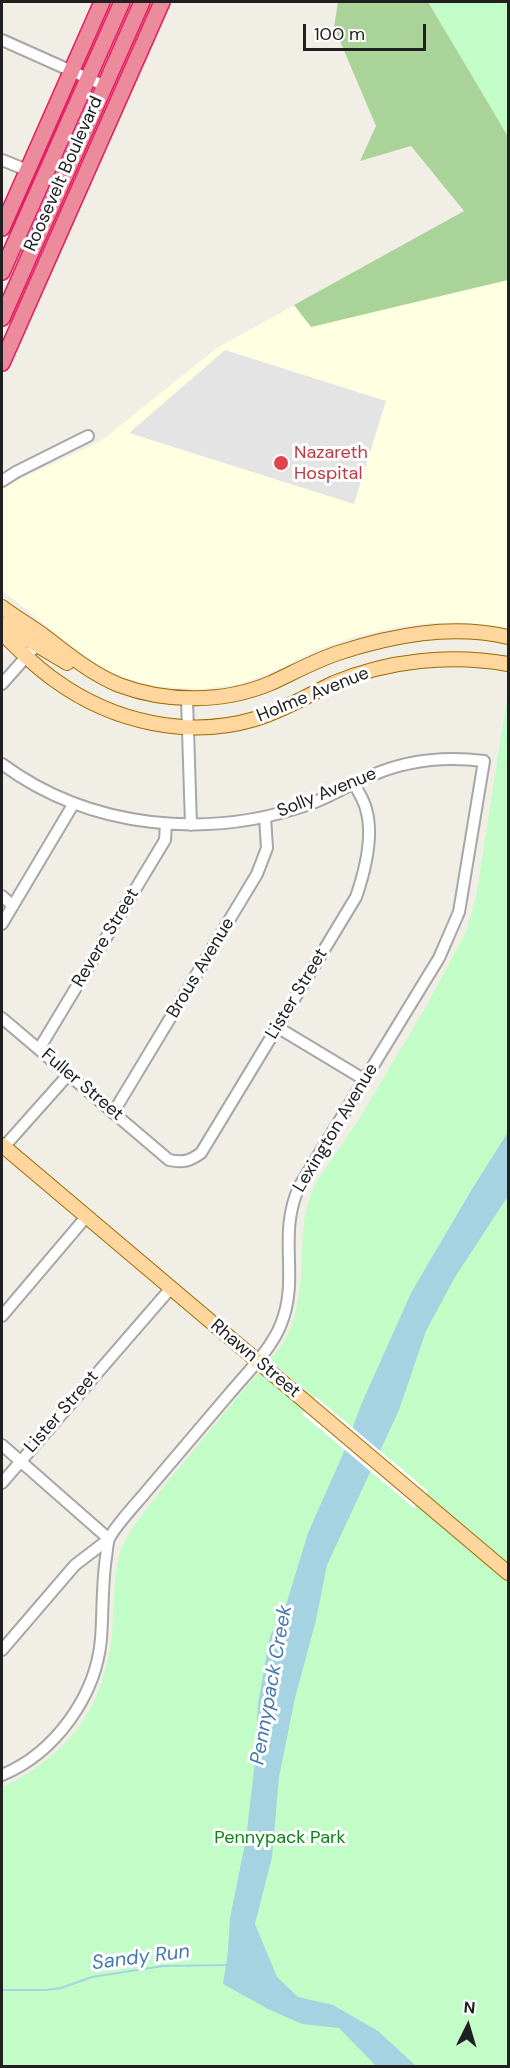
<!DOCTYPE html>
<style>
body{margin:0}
#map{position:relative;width:510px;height:2068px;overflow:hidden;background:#f1eee6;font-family:"DM Sans",sans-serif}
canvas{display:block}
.frame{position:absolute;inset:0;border:3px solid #202020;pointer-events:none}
.north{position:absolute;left:438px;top:1996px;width:60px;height:60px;-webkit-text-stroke:4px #fff;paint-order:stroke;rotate:5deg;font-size:16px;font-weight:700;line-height:24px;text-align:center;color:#202020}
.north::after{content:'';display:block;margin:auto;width:21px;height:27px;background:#202020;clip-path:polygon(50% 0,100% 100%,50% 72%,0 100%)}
.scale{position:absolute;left:303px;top:24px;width:123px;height:27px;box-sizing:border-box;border:3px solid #202020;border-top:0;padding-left:8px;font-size:18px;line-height:21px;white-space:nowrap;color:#202020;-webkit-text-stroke:4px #fff;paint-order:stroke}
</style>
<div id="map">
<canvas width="510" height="2068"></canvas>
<div class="frame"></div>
<div class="north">N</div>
<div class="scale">100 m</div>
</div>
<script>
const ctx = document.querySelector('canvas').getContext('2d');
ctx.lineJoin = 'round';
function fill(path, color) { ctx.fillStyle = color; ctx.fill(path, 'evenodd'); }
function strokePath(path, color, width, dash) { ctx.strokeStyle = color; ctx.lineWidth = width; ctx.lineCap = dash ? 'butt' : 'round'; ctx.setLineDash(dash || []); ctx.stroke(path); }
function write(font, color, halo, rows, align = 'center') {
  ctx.font = font + ' "DM Sans",sans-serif'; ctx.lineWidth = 6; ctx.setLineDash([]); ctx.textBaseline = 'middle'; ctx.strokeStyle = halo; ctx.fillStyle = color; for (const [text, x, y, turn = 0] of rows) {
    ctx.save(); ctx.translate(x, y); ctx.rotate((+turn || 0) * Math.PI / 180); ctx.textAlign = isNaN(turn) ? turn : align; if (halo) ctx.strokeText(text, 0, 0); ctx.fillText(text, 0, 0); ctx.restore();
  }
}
const education = new Path2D(`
 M464,211L508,266V628L462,623H430L397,627L353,637L317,650L279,669L240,684L201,689L180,688L156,686L128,679L102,667L75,649L2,590V490L8,485L101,441L217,348Z`);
const forest = new Path2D(`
 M338,2H508V280L311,327L294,305L464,211L411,146L360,161L376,126L334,27Z`);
const park = new Path2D(`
 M428,2H508V137L497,118Z
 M508,692V1564L426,1494L417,1504L508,1582V2066H2V1787C70,1755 105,1706 112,1632C115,1605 112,1576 121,1550C131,1525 151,1504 167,1483C197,1446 227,1409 258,1373L265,1376L315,1418L334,1414L270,1360C272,1355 277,1351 281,1346C291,1331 295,1316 298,1299C306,1259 296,1219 317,1181L359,1119L424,1010L466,932L476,897Z`);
const parking = new Path2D(`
 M225,350L386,401L354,504L129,433Z`);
const water = new Path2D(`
 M508,1132V1196L455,1277L426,1331L399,1410L327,1565L316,1620L295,1698L279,1777L272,1857L255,1924L277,1977L298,1997L333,2005L378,2031L416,2066H376L339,2028L302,2024L268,2009L223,1984L228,1951L230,1918L246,1839L254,1770L258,1704L270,1636L286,1605L308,1533L343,1454L361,1405L411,1293L472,1189Z`);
const pier = new Path2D(`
 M316,1397L428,1491L414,1508L302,1414Z`);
const stream = new Path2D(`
 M2,1990H45L61,1988L92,1977L163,1966L228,1965`);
const minor = new Path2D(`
 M2,40L105,86
 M2,160L27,170
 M2,481L16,472L88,436
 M2,684L42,639
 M187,699L191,825
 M2,764C90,829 208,840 310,804C330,797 348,785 368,777C405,760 444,756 484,761L459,912L439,958L299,1187C277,1236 300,1277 281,1324C272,1348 247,1373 230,1393C202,1426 173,1460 145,1493C136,1504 114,1527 109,1539C107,1544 107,1552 106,1557C102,1584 103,1611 101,1639C96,1696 55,1753 2,1775
 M2,896L13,906
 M2,924L74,803
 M2,1018L169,1160C183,1163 190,1161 201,1153L356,897C365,871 374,836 366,809C364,800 358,792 354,783
 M277,1027L365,1080
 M39,1049L165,840L166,824
 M113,1113L257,874L267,848L265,817
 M2,1149L68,1075
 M2,1316L86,1217
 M2,1445L109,1539L75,1565L2,1650
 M2,1483L171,1288`);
const major = new Path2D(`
 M2,607C15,617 29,625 43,635C68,654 90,673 119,685C167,703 224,703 271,683C293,673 314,661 338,653C393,635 451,624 508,637
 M2,624L67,663
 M2,633C19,650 36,667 56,681C113,722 188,739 255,719C283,711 308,695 334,683C388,660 451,654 508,664
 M2,1145L508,1573`);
const highway = new Path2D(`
 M2,228L102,2
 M2,272L122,2
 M2,318L142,2
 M2,363L162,2`);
const markers = [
 [281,463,8,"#e0444e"]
];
const streetNames = [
 ["Roosevelt Boulevard",64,174,-66],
 ["Holme Avenue",313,695,-22],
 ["Solly Avenue",327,793,-22],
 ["Revere Street",106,938,-59],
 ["Brous Avenue",201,968,-59],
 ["Lister Street",297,994,-59],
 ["Fuller Street",82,1085,40],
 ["Lexington Avenue",336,1128,-59],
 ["Rhawn Street",255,1359,40],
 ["Lister Street",62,1412,-49]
];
const healthNames = [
 ["Nazareth",294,453],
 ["Hospital",294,474]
];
const parkNames = [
 ["Pennypack Park",280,1838]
];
const waterNames = [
 ["Pennypack Creek",272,1685,-80],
 ["Sandy Run",141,1958,-7]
];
fill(education, '#ffffe2');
fill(forest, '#aad399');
fill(park, '#c2fdc7');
fill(parking, '#e4e4e4');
fill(water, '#a5d3e1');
fill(pier, '#fff');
strokePath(stream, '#a5d3e1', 2);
strokePath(minor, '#a7a7a7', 14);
strokePath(major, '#9d6a00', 16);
strokePath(highway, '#e51e61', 18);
strokePath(minor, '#fff', 10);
strokePath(major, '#ffd69e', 14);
strokePath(highway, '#ec8b9c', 15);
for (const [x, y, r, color] of markers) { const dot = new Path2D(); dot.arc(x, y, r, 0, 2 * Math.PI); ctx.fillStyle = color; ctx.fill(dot); strokePath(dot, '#fff', 2); }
write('18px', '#202020', '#fff', streetNames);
write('18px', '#be3a42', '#fff', healthNames, 'left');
write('18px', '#058711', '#fff', parkNames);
write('italic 20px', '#4379af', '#fff', waterNames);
</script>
